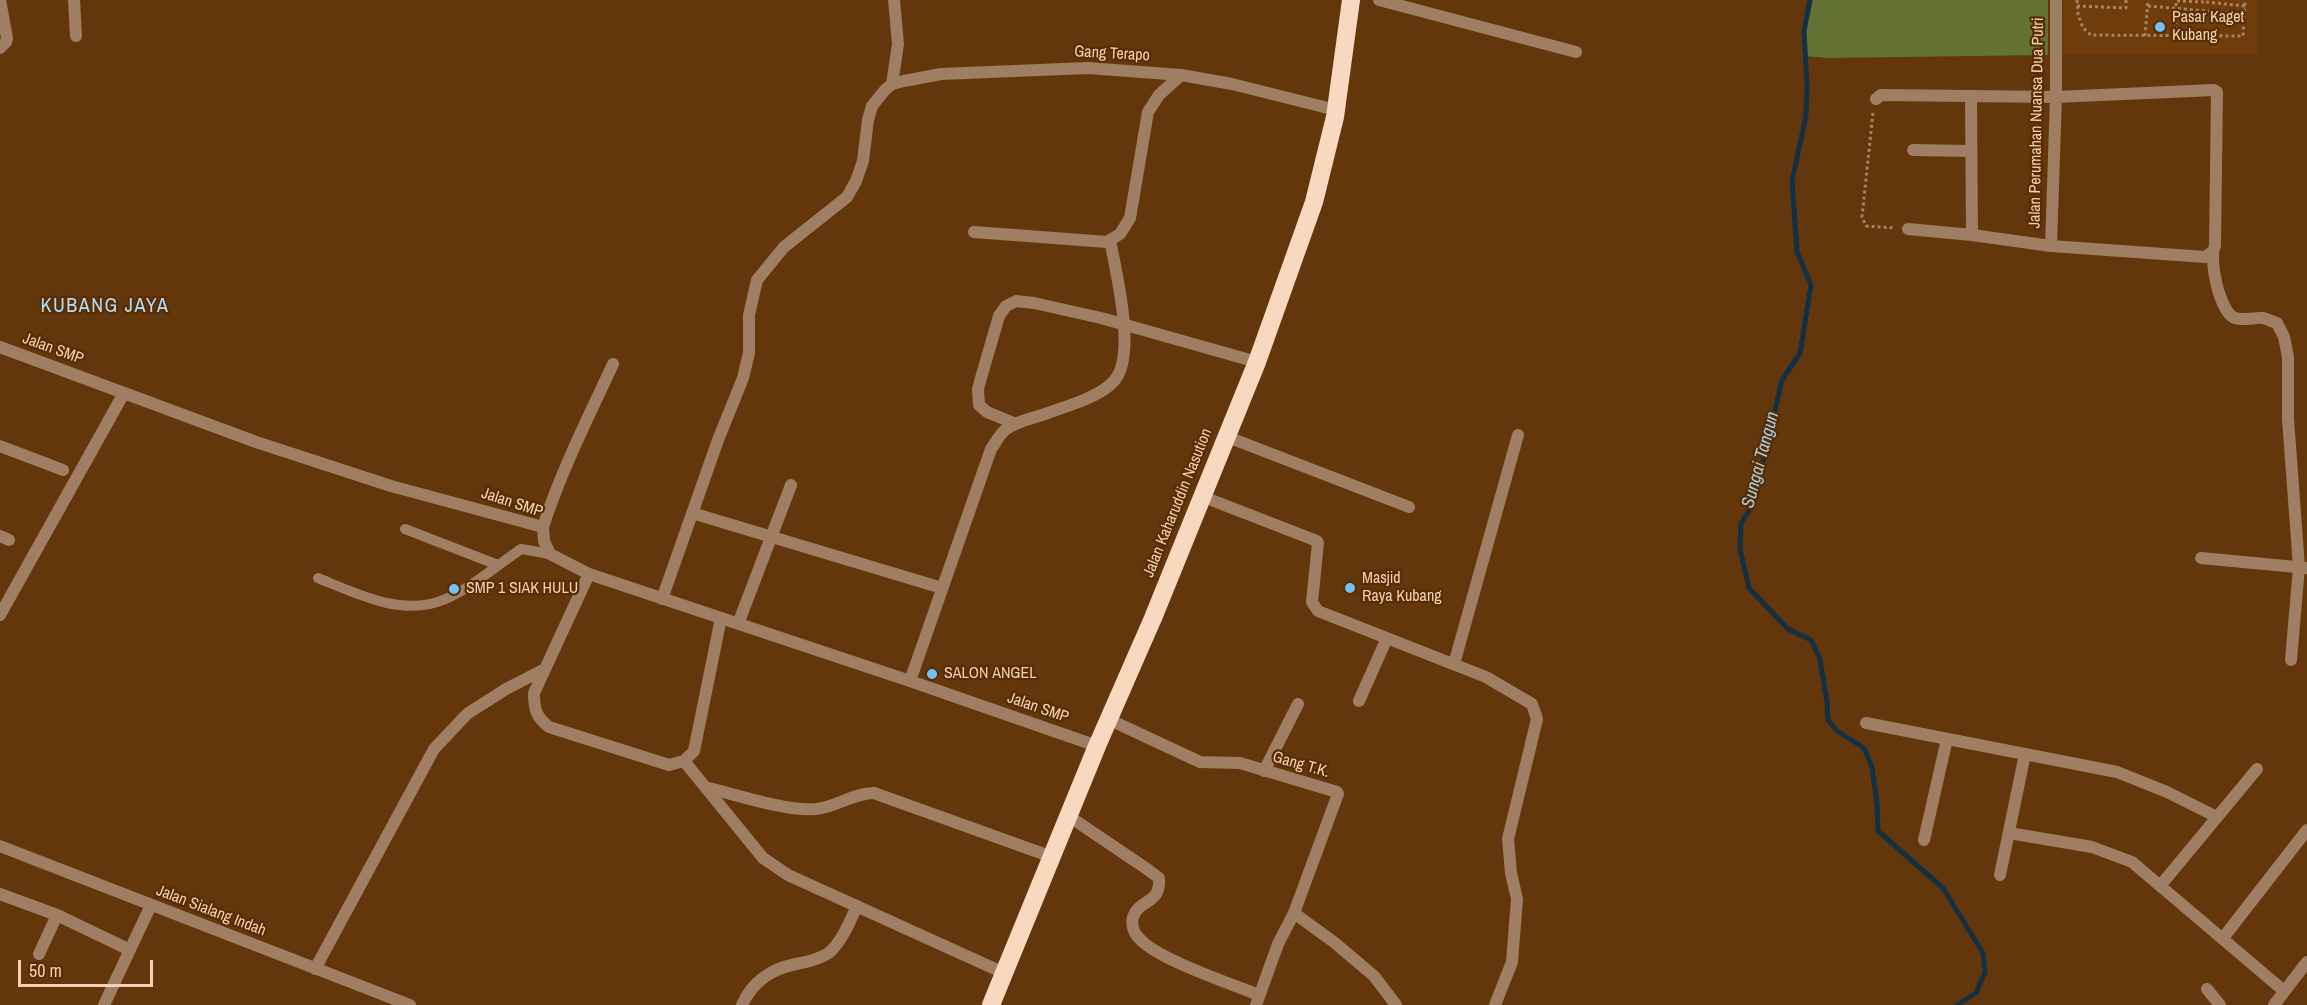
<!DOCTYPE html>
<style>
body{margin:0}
#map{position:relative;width:2307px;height:1005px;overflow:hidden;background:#63370b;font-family:"Archivo Narrow",sans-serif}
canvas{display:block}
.scale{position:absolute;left:18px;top:960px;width:135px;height:27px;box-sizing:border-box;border:3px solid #f3d1b6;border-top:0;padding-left:8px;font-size:18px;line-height:21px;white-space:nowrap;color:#f3d1b6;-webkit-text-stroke:4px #582d00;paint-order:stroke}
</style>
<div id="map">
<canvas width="2307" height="1005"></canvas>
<div class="scale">50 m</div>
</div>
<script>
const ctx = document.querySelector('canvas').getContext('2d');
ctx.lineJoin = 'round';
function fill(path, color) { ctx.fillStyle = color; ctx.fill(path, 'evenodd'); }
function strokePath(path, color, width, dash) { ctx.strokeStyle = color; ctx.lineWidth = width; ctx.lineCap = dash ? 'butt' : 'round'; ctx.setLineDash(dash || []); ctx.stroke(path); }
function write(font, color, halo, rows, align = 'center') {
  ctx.font = font + ' "Archivo Narrow",sans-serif'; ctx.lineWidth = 4.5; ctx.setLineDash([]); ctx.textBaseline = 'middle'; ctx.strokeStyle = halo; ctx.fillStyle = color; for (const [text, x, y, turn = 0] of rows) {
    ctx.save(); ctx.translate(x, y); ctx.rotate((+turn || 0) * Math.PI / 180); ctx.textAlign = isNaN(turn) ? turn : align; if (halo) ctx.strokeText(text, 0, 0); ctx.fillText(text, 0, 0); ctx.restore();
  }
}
const built = new Path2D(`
 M2063,0H2257V55H2062Z`);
const green = new Path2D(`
 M1810,0H2048V55L1828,58L1805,56L1804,31Z`);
const stream = new Path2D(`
 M1810,0L1804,31L1807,86L1806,116L1792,181L1797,252L1811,285L1800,353L1782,380L1753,504L1741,524L1740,549L1749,588L1788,629L1811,640L1820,659L1827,702L1828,720L1837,731L1864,748L1872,767L1877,804L1878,831L1943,888L1983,953L1985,972L1976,993L1957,1005`);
const path = new Path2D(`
 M2077,0L2078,14L2083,28L2091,35L2243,36L2245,0
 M2177,1L2206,2
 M2206,2L2245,6
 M2077,6L2126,8V0
 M2148,6L2244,14
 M2145,36L2148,0
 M2175,36L2176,0
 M1873,113L1862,217L1866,226L1895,228`);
const lane = new Path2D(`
 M405,529L498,565
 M318,578C355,593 402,617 443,600C467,591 499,564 521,549L550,554`);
const street = new Path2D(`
 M74,0L76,36
 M1379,0L1576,52
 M0,48L6,42L7,38L0,0
 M892,84L898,44L894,0
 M1971,96L1972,235
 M1876,99L1881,95L2056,97L2214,90L2217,92L2215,246C2208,259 2220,313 2235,318C2244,321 2255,317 2263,318C2268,319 2273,322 2277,323L2284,337L2288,357V419L2299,567L2291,660
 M1913,150L1971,151
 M1908,229L1972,235L2051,246L2205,257L2211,253
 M974,232L1107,242L1120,234L1130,218L1148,112L1159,95L1181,75
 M2051,246L2056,97V0
 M0,347L256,442L391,486L543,527L544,541L550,554L589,574L910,681L1097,746
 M1016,424L987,412L979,405L978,389L981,378L999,316L1006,306L1016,301L1034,303L1101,318L1257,362
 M1225,436L1409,507
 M0,446L63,470
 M1201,496L1317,541L1318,543L1312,602L1318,611L1486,677L1532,704L1537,719L1508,839L1511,873L1517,899L1512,962L1495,1005
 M692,513L942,588
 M543,527C561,471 588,418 613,364
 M0,536L9,540
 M2201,558L2307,568
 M589,574L534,693C534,709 536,717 549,727L669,765L684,761L694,751L721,618
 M662,599L718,440L743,378L749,353V315L757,280L784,247L847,197L856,181L863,161L868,120L872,106L885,90L892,84L904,81L941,74L1088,68L1181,75L1232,84L1336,110
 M0,615L124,393
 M738,624L791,485
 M1454,664L1518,435
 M910,681L991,449C995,444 999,435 1005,430C1016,421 1034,418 1048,413C1067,406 1100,397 1114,381C1137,355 1116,273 1110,240
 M1359,701L1387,638
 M1110,720L1200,762L1240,763L1337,792L1338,794L1294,913L1278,944L1256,1005
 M1866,723L2117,772L2167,792L2217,817
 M684,761L763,858L788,875L1004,973
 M1264,771L1298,704
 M705,787C733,794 789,812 816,809C837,807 853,793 874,793L1052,857
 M1070,817L1147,869L1159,878C1161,905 1140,898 1133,917C1131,925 1134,933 1139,938C1156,959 1232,984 1259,995
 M2009,833L2092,847L2132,862L2284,991
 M1924,840L1947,739
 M0,846L410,1005
 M2000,875L2025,754
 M2160,886L2257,769
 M0,894L57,915L130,950
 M1294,913L1335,943L1374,976L1396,1005
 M2223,938L2307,830
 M39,954L57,915
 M315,969L434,749L467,714L506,689L545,669
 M2207,989L2220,1005
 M104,1005L151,905
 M742,1005C752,982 771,969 796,964C807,962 822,959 831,951C843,939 850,921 857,906
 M2274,1005L2307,962`);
const highway = new Path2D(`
 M991,1005L1097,746L1153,618L1257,362L1314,202L1335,117L1351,0`);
const markers = [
 [2160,27,6,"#73c1f5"],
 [1350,588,6,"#73c1f5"],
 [454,589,6,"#73c1f5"],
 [932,674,6,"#73c1f5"]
];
const poiNames = [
 ["Pasar Kaget",2172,18],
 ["Kubang",2172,36],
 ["Masjid",1362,579],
 ["Raya Kubang",1362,597],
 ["SMP 1 SIAK HULU",466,589],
 ["SALON ANGEL",944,674]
];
const streetNames = [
 ["Gang Terapo",1112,54,3],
 ["Jalan Perumahan Nuansa Dua Putri",2037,123,-89],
 ["Jalan SMP",53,349,20],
 ["Jalan SMP",512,503,18],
 ["Jalan Kaharuddin Nasution",1178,503,-68],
 ["Jalan SMP",1038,708,19],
 ["Gang T.K.",1301,765,16],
 ["Jalan Sialang Indah",211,911,21]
];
const waterNames = [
 ["Sungai Tangun",1761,460,-75]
];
const quarterNames = [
 ["KUBANG JAYA",105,307]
];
fill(built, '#6e3d0a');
fill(green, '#647233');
strokePath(stream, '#143144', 5);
strokePath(path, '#a9815e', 3, [3, 3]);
strokePath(lane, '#9f7e64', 10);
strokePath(street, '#9f7e64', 12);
strokePath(highway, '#f8d8bf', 18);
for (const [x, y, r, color] of markers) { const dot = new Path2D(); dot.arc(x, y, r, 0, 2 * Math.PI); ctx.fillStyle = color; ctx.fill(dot); strokePath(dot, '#582d00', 2); }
write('16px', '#f3d1b6', '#582d00', poiNames, 'left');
write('16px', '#f3d1b6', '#582d00', streetNames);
write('italic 18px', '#a7d0ee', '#582d00', waterNames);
ctx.letterSpacing = '1.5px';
write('20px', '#b2dbf9', '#582d00', quarterNames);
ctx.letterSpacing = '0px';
</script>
